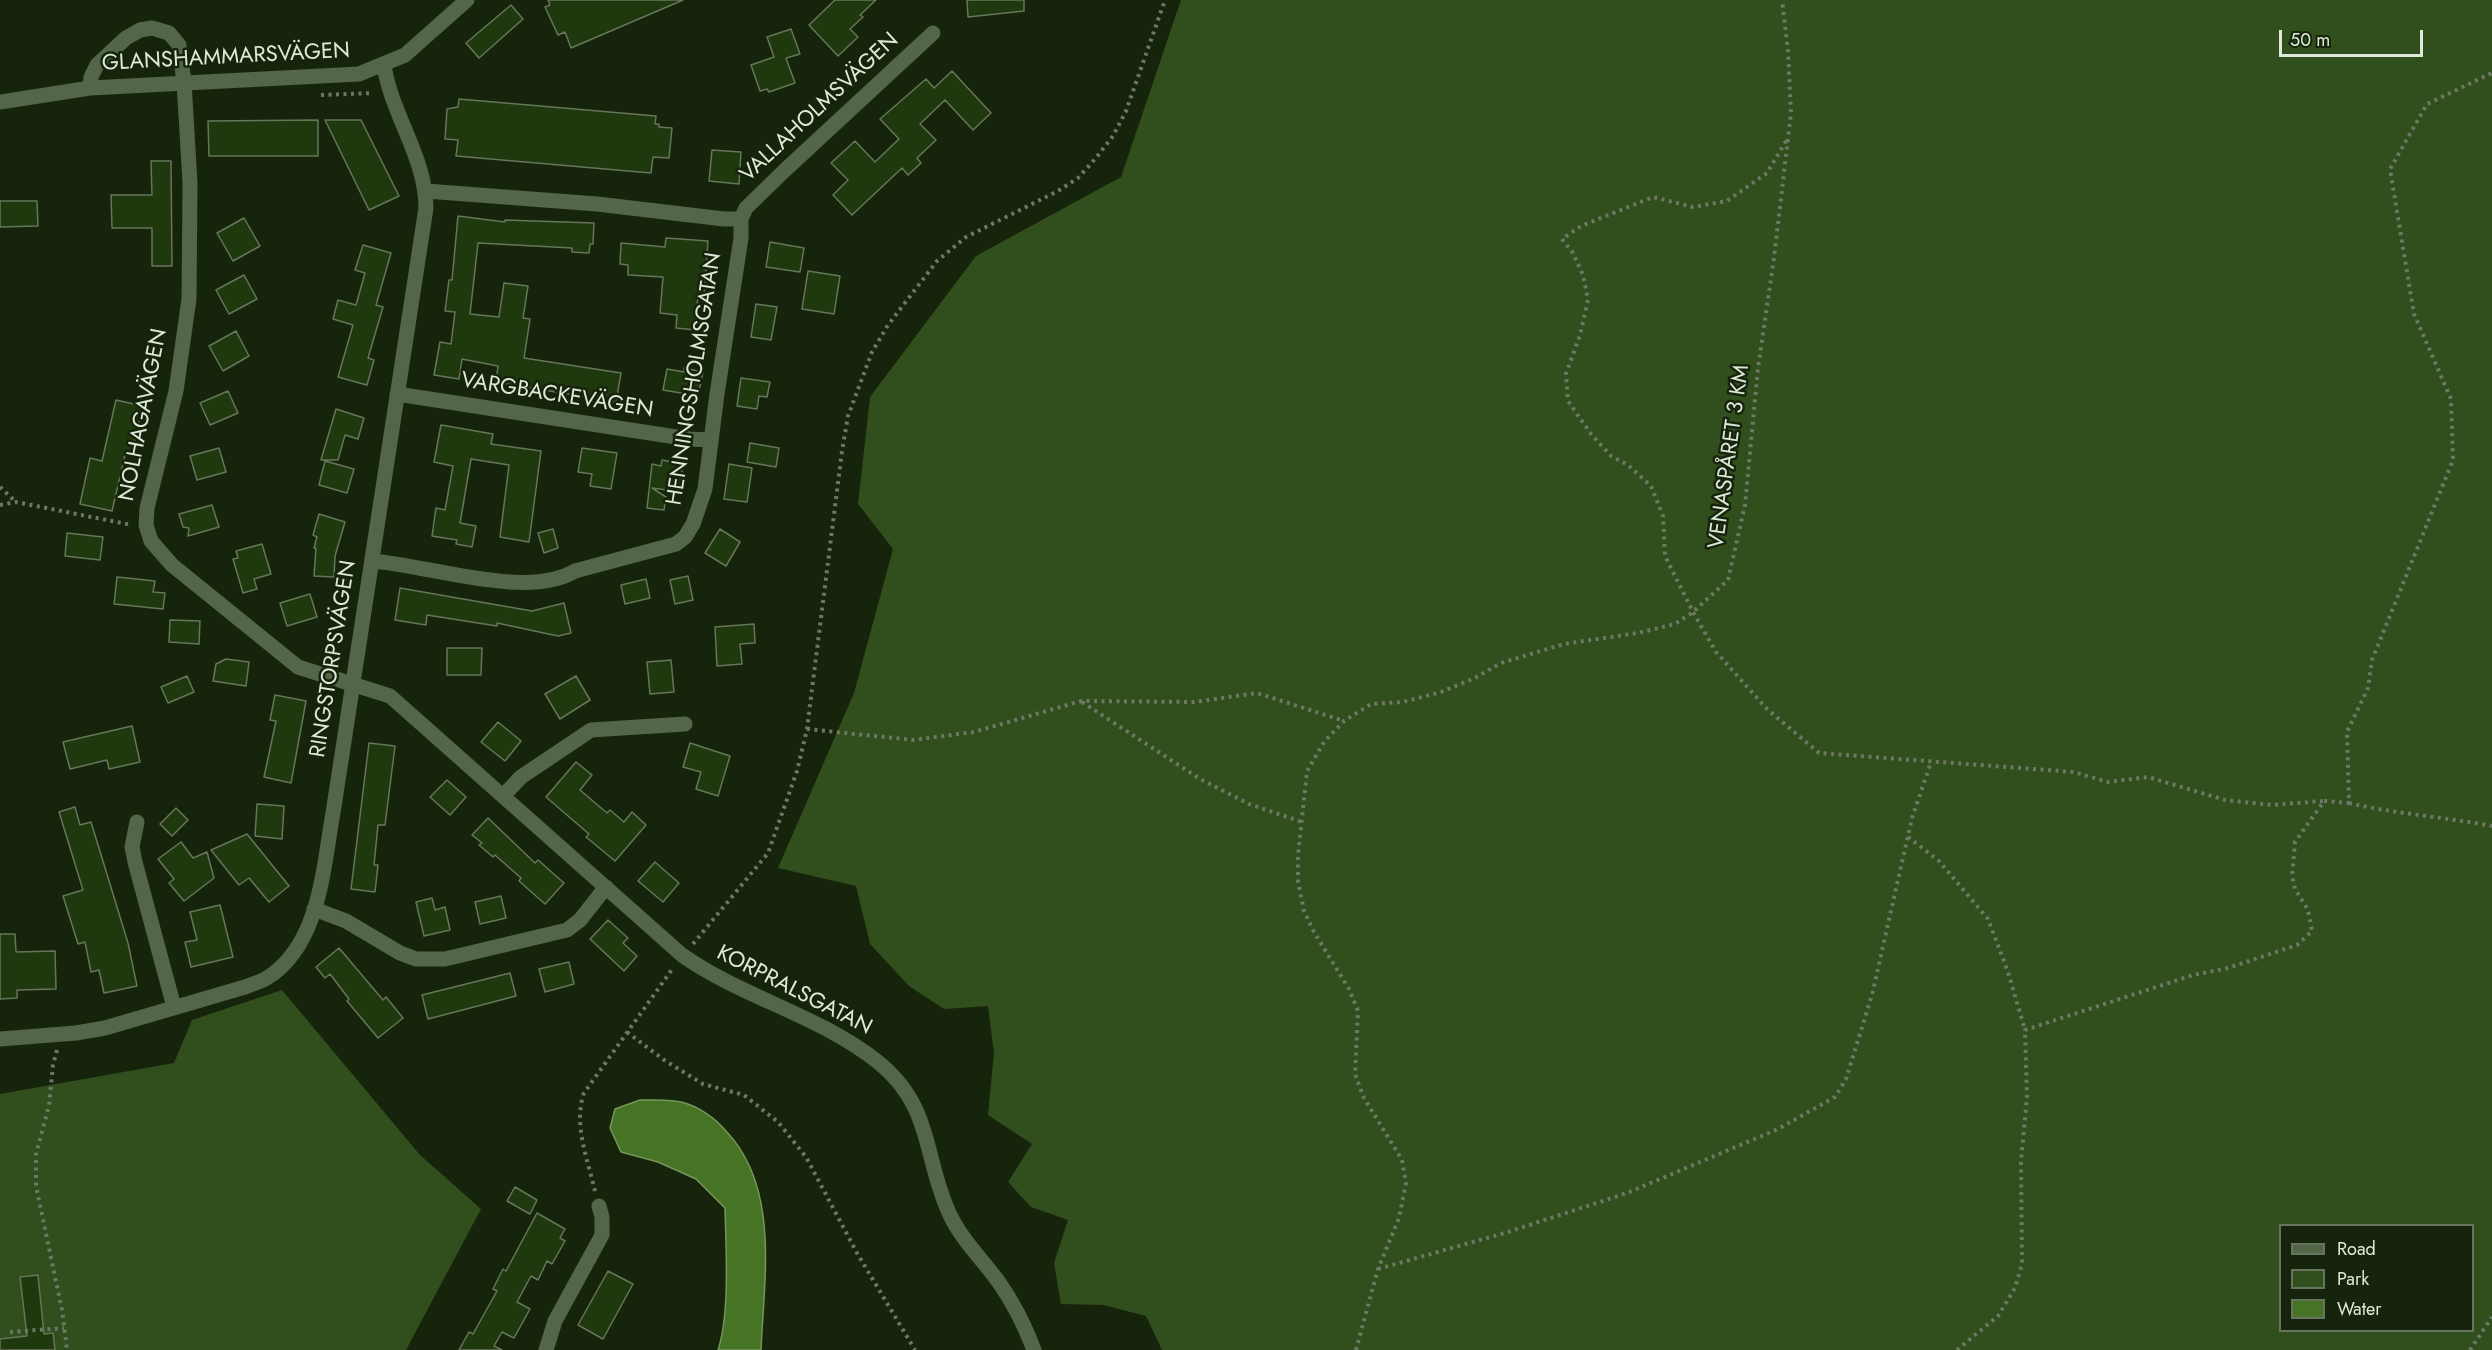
<!DOCTYPE html>
<meta charset="utf-8">
<style>
body{margin:0}
#map{position:relative;width:2492px;height:1350px;overflow:hidden;background:#16240c;font-family:Jost,sans-serif}
canvas{display:block}
.legend{position:absolute;left:2279px;top:1224px;width:195px;height:108px;box-sizing:border-box;background:#16240c;border:2px solid #66735e;margin:0;padding:8px 10px;list-style:none;font-size:18px;color:#dfe9da}
.legend li{display:flex;align-items:center;gap:12px;height:30px}
.legend b{width:30px;border:2px solid #66735e}
.scale{position:absolute;left:2279px;top:30px;width:144px;height:27px;box-sizing:border-box;border:3px solid #dfe9da;border-top:0;padding-left:8px;font-size:18px;line-height:21px;white-space:nowrap;color:#dfe9da;-webkit-text-stroke:4px #16240c;paint-order:stroke}
</style>
<div id="map">
<canvas width="2492" height="1350"></canvas>
<ul class="legend">
<li><b style="height:8px;background:#536647"></b>Road</li>
<li><b style="height:16px;background:#314e1d"></b>Park</li>
<li><b style="height:16px;background:#467324"></b>Water</li>
</ul>
<div class="scale">50 m</div>
</div>
<script>
const ctx = document.querySelector('canvas').getContext('2d');
ctx.lineJoin = 'round';
function fill(path, color) { ctx.fillStyle = color; ctx.fill(path, 'evenodd'); }
function strokePath(path, color, width, dash) { ctx.strokeStyle = color; ctx.lineWidth = width; ctx.lineCap = dash ? 'butt' : 'round'; ctx.setLineDash(dash || []); ctx.stroke(path); }
function write(font, color, halo, rows, align = 'center') {
  ctx.font = font + ' Jost,sans-serif'; ctx.lineWidth = 5; ctx.setLineDash([]); ctx.textBaseline = 'middle'; ctx.strokeStyle = halo; ctx.fillStyle = color; for (const [text, x, y, turn = 0] of rows) {
    ctx.save(); ctx.translate(x, y); ctx.rotate((+turn || 0) * Math.PI / 180); ctx.textAlign = isNaN(turn) ? turn : align; if (halo) ctx.strokeText(text, 0, 0); ctx.fillText(text, 0, 0); ctx.restore();
  }
}
const green = new Path2D(`
 M1181,0H2492V1350H1162L1146,1316L1103,1305L1061,1304L1054,1263L1068,1220L1031,1207L1008,1182L1032,1144L988,1115L994,1053L988,1006L944,1009L909,986L870,944L856,886L778,868L854,693L893,549L858,504L870,397L976,256L1121,177ZM2280,1226H2472V1330H2280Z
 M282,990L420,1155L481,1209L406,1350H0V1094L174,1063L192,1020Z`);
const water = new Path2D(`
 M640,1100C653,1100 668,1099 681,1102C698,1106 715,1118 726,1131C780,1188 764,1278 761,1350H718C730,1314 726,1248 725,1208L696,1179L658,1162L621,1152L610,1128L615,1109Z`);
const building = new Path2D(`
 M548,0H683L571,48L565,32L558,35L545,7L550,5Z
 M835,0H876L860,15L863,17L850,29L858,37L838,56L809,25Z
 M967,0H1024V11L968,17Z
 M511,5L523,19L479,58L466,43Z
 M791,29L800,54L786,58L795,83L769,92L767,89L760,91L751,65L774,57L767,37Z
 M952,71L991,113L973,130L945,100L920,124L936,140L917,158L921,163L908,175L902,168L852,215L833,195L848,180L831,163L855,141L875,162L899,139L880,119L926,79L934,88Z
 M459,99L656,116L655,124H659V127L672,128L669,158L653,157L651,173L456,156L458,140L445,139L447,109L458,107Z
 M318,120V156H209L208,121Z
 M325,120H361L399,196L369,210Z
 M712,150L741,152L739,184L709,181Z
 M151,161H171L172,266H152V228H112L111,195H152Z
 M0,201H37L38,226L0,227Z
 M458,216L505,222V220L594,223L593,244H590L589,253L572,252V248L478,243L470,314L499,317L504,283L528,286L523,318L530,319L524,358L621,373L616,402L496,382L498,366L462,359L459,379L434,375L440,342L451,344L455,312L445,311L449,280H452Z
 M244,218L260,246L233,261L217,233Z
 M666,238L708,241L704,297L698,296L695,330L676,328L677,315L660,313L663,277L628,275V265L620,264L621,243L665,247Z
 M770,242L804,248L800,272L766,267Z
 M363,245L391,253L376,305L383,307L368,358L374,360L367,385L338,377L353,325L333,319L338,300L356,305L365,273L355,270Z
 M808,271L840,276L834,314L802,309Z
 M244,275L257,299L229,314L216,290Z
 M756,304L777,307L771,340L751,337Z
 M236,331L249,356L223,371L209,346Z
 M684,368L703,372L698,396L663,390L667,369L684,372Z
 M741,378L770,382L767,397L759,396L757,409L737,406Z
 M228,391L238,413L210,425L200,403Z
 M116,400L143,406L132,452L126,451L112,511L80,504L90,458L102,461Z
 M336,409L364,418L358,439L345,435L338,460H321Z
 M441,425L493,434L491,444L541,451L529,542L500,537L509,465L471,459L460,523L476,526L472,547L456,544L457,540L432,536L436,508L445,510L453,466L434,462Z
 M750,443L779,448L776,467L747,462Z
 M219,448L226,472L197,480L190,456Z
 M582,448L617,453L611,489L590,486L592,474L578,472Z
 M662,460L683,464L680,487L668,485L667,490L652,488L666,497L664,510L647,508L652,464L661,466Z
 M325,461L354,469L347,493L319,485Z
 M729,464L752,468L747,502L724,499Z
 M212,505L219,527L188,536L189,528L183,527L179,514Z
 M319,514L345,522L335,556L334,577L314,576L316,548H314L317,537L313,535Z
 M553,529L558,548L544,553L538,533Z
 M720,529L740,542L726,566L705,553Z
 M67,533L103,537L100,560L65,556Z
 M262,544L271,574L254,579L257,589L243,593L233,559L238,558L236,551Z
 M688,576L693,600L675,604L670,580Z
 M117,577L155,581L153,592L165,593L163,609L114,604Z
 M646,579L650,598L625,604L621,585Z
 M400,588L532,611L564,603L571,633L558,636L497,623V626L427,615L426,625L395,620Z
 M310,594L317,617L287,626L280,603Z
 M170,620L200,621L199,644L169,642Z
 M754,624L755,643L740,644L742,664L717,666L715,627Z
 M447,648H482L481,675H447Z
 M226,659L249,662L246,686L213,681L216,664Z
 M671,660L674,692L650,694L647,662Z
 M187,676L194,692L168,703L161,687Z
 M576,676L590,700L560,719L545,694Z
 M275,695L306,701L291,783L264,777L276,721L270,720Z
 M498,722L521,741L505,761L481,742Z
 M132,726L140,762L109,769L107,760L70,769L63,742Z
 M369,743L395,746L385,825H378L374,865H378L375,892L351,889Z
 M690,743L730,756L718,796L696,789L701,772L683,767Z
 M576,762L592,775L580,790L607,813L610,810L624,822L632,812L646,825L615,861L586,837L589,834L546,797Z
 M447,780L466,797L450,815L430,797Z
 M257,804L284,806L282,839L255,836Z
 M75,807L80,825L91,822L128,943L137,986L104,993L99,970L91,972L85,942L78,944L63,896L83,890L59,812Z
 M176,808L188,820L172,836L160,824Z
 M488,818L535,863L538,860L564,883L545,904L519,881L521,878L495,855L493,857L479,845L482,843L472,835Z
 M247,834L289,886L269,902L249,878L239,885L211,850Z
 M181,842L193,858L207,852L214,878L184,901L169,883L174,879L158,859Z
 M655,862L679,883L663,902L638,881Z
 M501,896L506,918L480,924L475,902Z
 M432,898L435,910L445,907L450,930L424,936L416,902Z
 M220,905L233,957L191,967L185,942L197,940L190,912Z
 M608,920L628,938L623,943L637,956L624,971L590,939Z
 M0,934H15L16,952L55,951L56,989L17,990V998L0,999Z
 M339,948L383,1000L386,997L403,1018L378,1038L347,1001L349,999L330,974L325,978L316,967Z
 M569,962L574,984L545,992L539,969Z
 M510,973L516,996L428,1019L422,995Z
 M515,1187L537,1200L530,1214L507,1201Z
 M537,1213L565,1229L560,1238L565,1241L552,1264L547,1261L538,1280L531,1276L517,1302L530,1309L514,1338L502,1332L494,1346L502,1350H459L469,1332L473,1334L497,1291L493,1289L503,1269L506,1271Z
 M608,1271L633,1284L603,1339L578,1325Z
 M38,1275L44,1334L53,1333L55,1350H0V1339L27,1336L20,1277Z`);
const path = new Path2D(`
 M321,95L373,93
 M1786,141L1767,173L1727,201L1693,207L1653,197L1581,226L1562,239L1573,253L1583,275L1588,300L1580,335L1566,374L1568,401L1591,434L1611,456L1628,465L1651,486L1663,516L1665,556L1693,612L1716,652L1767,709L1819,753L2074,772L2108,782L2148,777L2225,800L2272,805L2323,801
 M0,487L16,502
 M0,505L16,502L132,525
 M1082,702L1200,779L1249,804L1302,822
 M807,729L913,740L974,732L1081,701L1194,702L1257,693L1344,721
 M2349,803C2396,814 2444,817 2492,826
 M1908,837L1939,861L1988,919L2008,972L2025,1030
 M693,944L768,853L797,771L807,729L842,451L848,416L872,352L888,325L937,261L966,237L1058,191L1078,178L1096,158L1113,136L1126,111L1165,0
 M627,1032L664,1060L703,1084L744,1095L778,1122L806,1157L857,1253L915,1350
 M57,1050L53,1065L49,1106L36,1154V1186L62,1310L67,1350
 M595,1191C588,1161 573,1124 584,1093L673,968
 M1378,1269L1508,1232L1627,1193L1778,1129L1835,1097L1846,1079L1872,995L1912,818L1931,762
 M10,1332L64,1328
 M1356,1350L1378,1269L1399,1218L1406,1183L1402,1160L1364,1098L1355,1074L1358,1011L1349,989L1314,932L1304,911L1298,882V855L1307,771L1324,742L1344,721L1371,704L1403,702L1441,692L1475,678L1501,663L1564,644L1638,633L1675,624L1693,612L1728,580L1745,505L1758,368L1774,258L1791,113L1788,51L1782,0
 M1957,1350L1998,1316L2015,1288L2022,1264L2021,1161L2027,1097L2025,1030L2193,975L2228,968L2297,945L2312,931L2308,910L2295,889L2292,876L2295,842L2324,801L2349,803L2347,732L2368,688L2372,660L2453,460L2451,399L2414,314L2390,169L2427,104L2492,73
 M2470,1350L2492,1317`);
const minor = new Path2D(`
 M90,88L91,77L97,65L126,38L140,30L152,28L169,33L179,45L184,82L190,183L189,299L176,391L147,508L146,525L151,541L172,565L298,667L390,696L682,955C743,998 819,1015 878,1062C934,1107 923,1158 950,1215C962,1240 982,1259 998,1281C1013,1302 1025,1326 1034,1350
 M0,102L90,88L359,74L405,55L467,0
 M741,219L746,208L784,171L933,33
 M397,394L689,439L710,440
 M372,561C428,565 527,600 575,571L676,544L685,537L693,524L705,489L717,394L741,238V219H724L597,204L426,191
 M503,796L521,777L591,730L685,724
 M137,822L132,847L135,862L174,1007
 M314,909L346,921L400,953L416,959H445L567,930L580,920L606,887
 M0,1039L76,1033L105,1028L245,987C252,984 260,982 267,978C320,945 323,868 333,813L426,208C426,157 391,114 384,65
 M546,1350L555,1321L602,1235V1217L599,1206`);
const streetNames = [
 ["GLANSHAMMARSVÄGEN",226,58,-3],
 ["VALLAHOLMSVÄGEN",820,108,-43],
 ["HENNINGSHOLMSGATAN",695,379,-81],
 ["VARGBACKEVÄGEN",557,396,9],
 ["NOLHAGAVÄGEN",144,415,-79],
 ["VENASPÅRET 3 KM",1730,457,-82],
 ["RINGSTORPSVÄGEN",334,659,-81],
 ["KORPRALSGATAN",794,991,27]
];
fill(green, '#314e1d');
fill(water, '#467324');
strokePath(water, '#74965b', 1.5);
fill(building, '#20380e');
strokePath(building, '#65765b', 1.5);
strokePath(path, '#6d7965', 4, [3, 4.5]);
strokePath(minor, '#536647', 15);
write('22px', '#dfe9da', '#16240c', streetNames);
</script>
